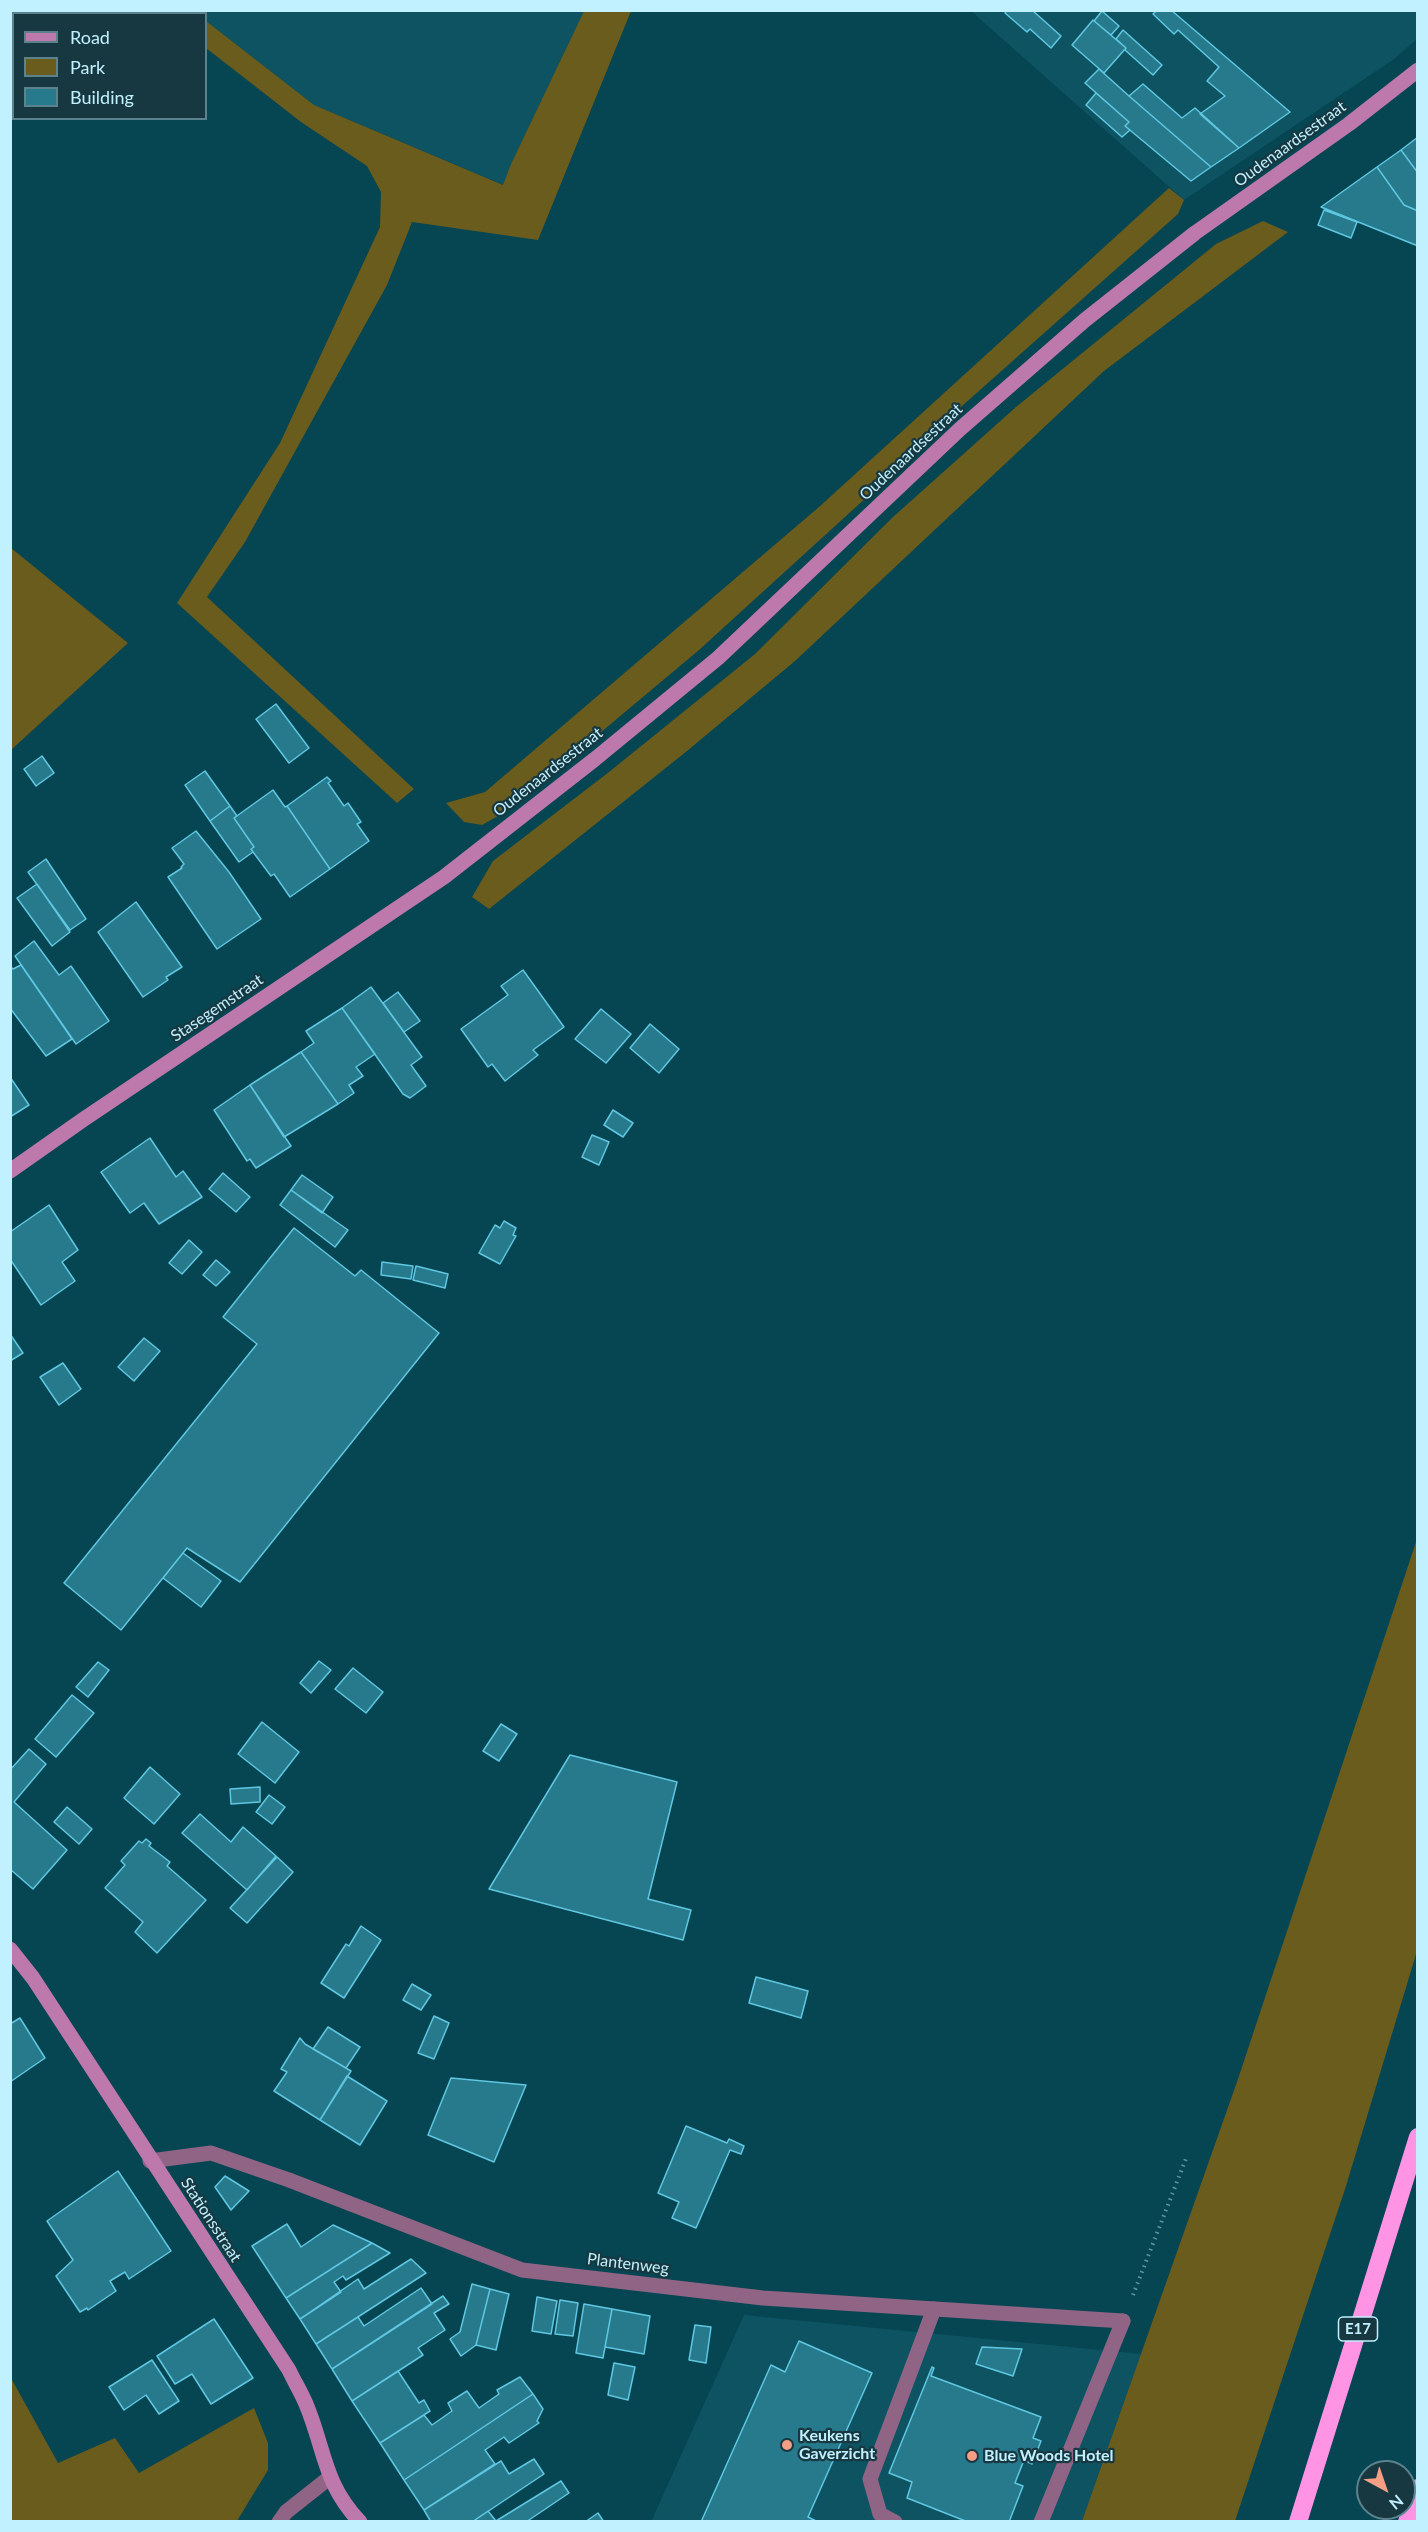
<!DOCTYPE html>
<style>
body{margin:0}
#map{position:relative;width:1428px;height:2532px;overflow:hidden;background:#064552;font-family:Lato,sans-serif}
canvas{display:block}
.frame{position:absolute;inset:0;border:12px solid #c1f0fe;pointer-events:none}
.legend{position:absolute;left:12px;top:12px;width:195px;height:108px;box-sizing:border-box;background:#173841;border:2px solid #5b828d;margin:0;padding:8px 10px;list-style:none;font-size:18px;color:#c1f0fe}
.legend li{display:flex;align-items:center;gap:12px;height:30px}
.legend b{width:30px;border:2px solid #5b828d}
.north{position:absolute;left:1356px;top:2460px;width:60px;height:60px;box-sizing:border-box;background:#173841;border:2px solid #5b828d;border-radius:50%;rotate:140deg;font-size:16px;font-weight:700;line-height:24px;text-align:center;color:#c1f0fe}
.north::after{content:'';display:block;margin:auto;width:21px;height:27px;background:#f49e86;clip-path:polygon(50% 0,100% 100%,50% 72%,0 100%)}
</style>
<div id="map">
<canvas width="1428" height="2532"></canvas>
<div class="frame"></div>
<ul class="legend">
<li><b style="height:8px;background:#bd78ac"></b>Road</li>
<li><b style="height:16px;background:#6a5c1c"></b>Park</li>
<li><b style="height:16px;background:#27798c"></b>Building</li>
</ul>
<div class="north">N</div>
</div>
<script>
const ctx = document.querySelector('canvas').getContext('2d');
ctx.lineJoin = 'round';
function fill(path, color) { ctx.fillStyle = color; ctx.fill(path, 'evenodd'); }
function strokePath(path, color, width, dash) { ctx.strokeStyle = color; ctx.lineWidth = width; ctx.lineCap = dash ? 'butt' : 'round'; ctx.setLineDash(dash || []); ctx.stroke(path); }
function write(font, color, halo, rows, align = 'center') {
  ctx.font = font + ' Lato,sans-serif'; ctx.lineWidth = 4.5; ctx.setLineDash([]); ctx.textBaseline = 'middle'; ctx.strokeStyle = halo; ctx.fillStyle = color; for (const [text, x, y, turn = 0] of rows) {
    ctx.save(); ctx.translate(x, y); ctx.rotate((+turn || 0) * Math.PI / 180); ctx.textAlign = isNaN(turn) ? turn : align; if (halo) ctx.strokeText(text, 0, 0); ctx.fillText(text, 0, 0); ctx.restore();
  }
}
const built = new Path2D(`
 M192,11H584L511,164L504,185L314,105L206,21V14L196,13Z
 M971,11H1417V39L1394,59L1184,200Z
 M744,2315L1141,2354L1082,2521L651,2522Z`);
const green = new Path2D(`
 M584,11H631L538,240L412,222L387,285L245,542L207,597L414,789L397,803L177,603L280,443L380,227L381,192L367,166L301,122L206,48V21L314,105L503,185L511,164Z
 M1169,188L1184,200L1178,214L944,422L868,496L699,650L507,811L482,825L464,822L446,803L485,792L819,507Z
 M1263,221L1288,232L1104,371L795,661L687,751L489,909L472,897L493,861L609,772L755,654L893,517L1016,407L1216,244Z
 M11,548L128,643L11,750Z
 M1417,1539V1951L1346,2186L1235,2521H1082L1238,2079Z
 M11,2378L58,2463L115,2438L139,2473L254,2408L268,2443V2470L237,2521H11Z`);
const building = new Path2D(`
 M1007,10H1032L1061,36L1051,48L1030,29L1027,32L1005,13Z
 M1157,10H1171L1290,112L1239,148L1200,114L1225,96L1207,81L1219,67L1178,30L1174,34L1153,14Z
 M1102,11L1119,26L1111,35L1094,21Z
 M1093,20L1126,48L1104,73L1072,45Z
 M1123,30L1162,65L1153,75L1125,50L1126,48L1116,39Z
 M1099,69L1129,96L1211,167L1191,181L1125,126L1129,122L1085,83Z
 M1143,84L1182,118L1195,108L1239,148L1211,167L1129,96Z
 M1096,93L1129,122L1125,126L1130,130L1122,137L1086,105Z
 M1418,137V173L1401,150Z
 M1401,150L1418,173V211L1404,205L1377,167Z
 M1377,167L1404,205L1418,211V246L1321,207Z
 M1324,210L1357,222L1351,238L1318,225Z
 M276,704L309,748L289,763L256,719Z
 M42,756L54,773L36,786L24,769Z
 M205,771L230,806L210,821L185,785Z
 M327,777L331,781L328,783L344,806L348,803L361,822L357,824L369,841L330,869L287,806Z
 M273,790L285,807L287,806L330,869L290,897L274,874L271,876L253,852L251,849L254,847L234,818Z
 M230,806L237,816L234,818L254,847L251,849L253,852L239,862L210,821Z
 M196,831L229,872L261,919L217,949L168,877L182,868L181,867L184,864L172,848Z
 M46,859L86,919L70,930L28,872Z
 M37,884L70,932L52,946L17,898Z
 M136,902L182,967L166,977L168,980L143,997L98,932Z
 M34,941L59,975L71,966L109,1021L76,1044L15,956Z
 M21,965L72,1039L46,1056L10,1008V966L13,969Z
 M523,970L564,1027L533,1050L538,1055L505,1081L492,1064L488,1067L461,1029L508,995L501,986Z
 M371,987L422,1057L411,1065L426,1086L410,1098L403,1094L342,1008Z
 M398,992L420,1021L404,1032L383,1003Z
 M342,1008L375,1054L356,1067L363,1076L349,1085L354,1093L338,1104L301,1052L314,1043L306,1031Z
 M601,1009L631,1034L606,1063L575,1039Z
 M650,1024L679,1049L659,1073L630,1048Z
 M301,1052L338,1104L284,1137L250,1085Z
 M10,1077L29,1105L10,1117Z
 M250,1085L291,1146L256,1168L250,1159L247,1161L214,1110Z
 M613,1110L633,1123L623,1137L604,1125Z
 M592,1135L609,1142L599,1165L582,1157Z
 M150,1138L176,1177L183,1171L202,1197L159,1224L144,1203L130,1213L101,1172Z
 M223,1173L250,1197L236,1212L209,1189Z
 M302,1175L333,1197L322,1213L291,1190Z
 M291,1190L348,1230L335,1247L280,1205Z
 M49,1205L78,1250L62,1262L75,1281L41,1305L10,1259V1232Z
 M504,1221L516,1228L513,1235L516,1236L500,1264L479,1253L495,1225L500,1228Z
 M294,1228L355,1276L361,1270L439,1333L240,1582L187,1548L121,1630L64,1583L257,1344L223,1317Z
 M189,1240L202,1252L182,1274L169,1263Z
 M216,1260L230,1272L216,1286L203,1275Z
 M382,1262L413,1266L411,1279L381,1275Z
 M416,1266L448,1274L445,1288L413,1280Z
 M10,1334L23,1353L10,1361Z
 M144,1338L160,1351L134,1381L118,1367Z
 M63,1363L81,1389L59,1405L40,1377Z
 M183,1553L221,1581L201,1607L163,1578Z
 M319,1661L331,1670L311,1693L300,1683Z
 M98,1662L109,1670L88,1697L76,1687Z
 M353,1668L383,1692L366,1713L335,1689Z
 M72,1695L94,1713L56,1757L35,1739Z
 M262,1722L299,1752L275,1783L238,1754Z
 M501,1724L517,1734L499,1761L483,1751Z
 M29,1749L46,1764L14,1802L67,1850L33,1889L10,1869V1770Z
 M570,1755L677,1782L648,1899L691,1910L683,1940L489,1889Z
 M150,1767L180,1794L154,1824L124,1798Z
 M260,1787V1802L231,1804L230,1789Z
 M269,1795L285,1807L272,1824L256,1812Z
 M67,1807L92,1829L79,1844L54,1822Z
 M200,1814L231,1842L243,1827L276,1856L247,1890L182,1833Z
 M146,1839L151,1843L149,1846L170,1862L167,1866L206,1900L157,1953L135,1932L143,1922L105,1888L125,1865L121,1861L139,1841L142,1843Z
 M277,1857L293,1872L247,1923L230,1908Z
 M361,1926L381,1940L344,1998L321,1983L346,1944L349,1946Z
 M756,1977L808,1991L801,2018L749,2003Z
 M412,1984L431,1995L421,2010L403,2000Z
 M434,2016L449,2023L434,2059L418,2053Z
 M20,2018L45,2058L10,2082V2024Z
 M328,2027L360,2047L346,2068L313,2049Z
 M300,2038L305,2044L351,2071L320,2120L274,2091L287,2072L281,2069Z
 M347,2076L387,2101L360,2145L320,2120Z
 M451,2078L526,2085L494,2162L428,2135Z
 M686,2126L727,2143L729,2139L744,2146L741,2154L730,2150L696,2228L672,2218L679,2202L658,2193Z
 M118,2171L171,2251L129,2279L125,2272L110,2281L116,2291L88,2310L87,2308L80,2312L56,2276L73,2260L47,2221Z
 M225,2176L249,2191L231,2210L215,2187Z
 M287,2224L301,2247L333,2225L372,2243L286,2298L252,2246Z
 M372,2243L390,2253L346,2280L343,2276L334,2282L341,2292L300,2319L286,2298Z
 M411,2259L426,2273L316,2344L300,2319L358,2279L364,2289Z
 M472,2284L490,2289L476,2345L461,2356L450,2339L460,2332Z
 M421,2288L432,2304L332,2369L316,2344L358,2317L364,2326Z
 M490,2289L509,2294L496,2350L476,2345Z
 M443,2296L449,2304L434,2313L445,2330L418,2348L423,2355L352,2401L332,2369Z
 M537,2297L557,2301L551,2334L532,2331Z
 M560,2300L578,2303L573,2336L555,2334Z
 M584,2304L612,2309L603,2358L576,2353Z
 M612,2309L650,2316L644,2354L605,2347Z
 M214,2319L253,2378L211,2404L192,2374L175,2384L157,2356Z
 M695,2325L711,2327L706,2363L689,2360Z
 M799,2341L872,2373L808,2517L818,2522H701L771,2365L785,2372Z
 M982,2347L1022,2349L1013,2376L976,2364Z
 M152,2360L179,2401L159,2414L146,2395L124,2410L109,2387Z
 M614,2363L635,2367L628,2400L608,2395Z
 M932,2367L934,2368L931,2376L1041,2417L1033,2438L1041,2441L1032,2464L1024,2460L1015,2483L1023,2486L1009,2522H968L907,2498L912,2482L889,2473Z
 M398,2371L419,2403L424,2400L430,2411L380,2443L352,2401Z
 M520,2377L533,2394L404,2480L380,2443L424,2415L432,2425L452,2411L448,2403L467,2391L479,2408L499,2394L497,2390Z
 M533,2394L543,2409L537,2421L539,2423L509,2443L504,2437L485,2450L495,2464L424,2510L404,2480Z
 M534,2459L544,2474L472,2522H431L424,2510L501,2461L509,2474Z
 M561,2481L569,2493L526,2522H472L488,2511L496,2521Z
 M598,2513L604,2522H585Z`);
const path = new Path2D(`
 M1133,2295L1187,2156`);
const lane = new Path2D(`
 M895,2522L880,2514L870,2479L934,2309
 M1041,2522L1123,2321`);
const street = new Path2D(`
 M150,2161L211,2153L289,2180L522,2270L763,2298L1123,2321
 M279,2522L286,2512L329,2478`);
const secondary = new Path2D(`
 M10,1171L84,1119L444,877L595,759L718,658L960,429L1085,320L1195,233L1349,124L1418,70
 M10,1949L33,1978L289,2370C294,2381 301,2392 306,2404C325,2449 323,2483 360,2522`);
const highway = new Path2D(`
 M1298,2522L1418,2137
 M1407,2522L1418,2488`);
const markers = [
 [787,2445,6,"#f49e86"],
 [972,2456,6,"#f49e86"]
];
const shields = [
 [1358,2329,39]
];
const shieldNames = [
 ["E17",1358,2329]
];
const streetNames = [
 ["Oudenaardsestraat",1290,144,-36],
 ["Oudenaardsestraat",911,452,-43],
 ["Oudenaardsestraat",548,772,-38],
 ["Stasegemstraat",217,1008,-34],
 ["Stationsstraat",211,2220,57],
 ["Plantenweg",628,2264,7]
];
const poiNames = [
 ["Keukens",799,2436],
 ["Gaverzicht",799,2454],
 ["Blue Woods Hotel",984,2456]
];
fill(built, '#0d5362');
fill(green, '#6a5c1c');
fill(building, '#27798c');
strokePath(building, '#5fc7e1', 1.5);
strokePath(path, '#5e95a3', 4, [1.5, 4.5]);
strokePath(lane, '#906484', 15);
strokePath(street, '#906484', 15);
strokePath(secondary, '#bd78ac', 15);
strokePath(highway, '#ff94e5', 18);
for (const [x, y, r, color] of markers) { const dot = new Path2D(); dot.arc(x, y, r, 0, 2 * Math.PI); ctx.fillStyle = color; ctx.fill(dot); strokePath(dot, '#173841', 2); }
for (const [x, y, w] of shields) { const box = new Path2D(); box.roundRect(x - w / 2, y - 12, w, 24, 4.5); ctx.fillStyle = '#173841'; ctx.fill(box); strokePath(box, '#c1f0fe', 1.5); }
write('bold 15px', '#c1f0fe', null, shieldNames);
write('16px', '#c1f0fe', '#173841', streetNames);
write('bold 16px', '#c1f0fe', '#173841', poiNames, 'left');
</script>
